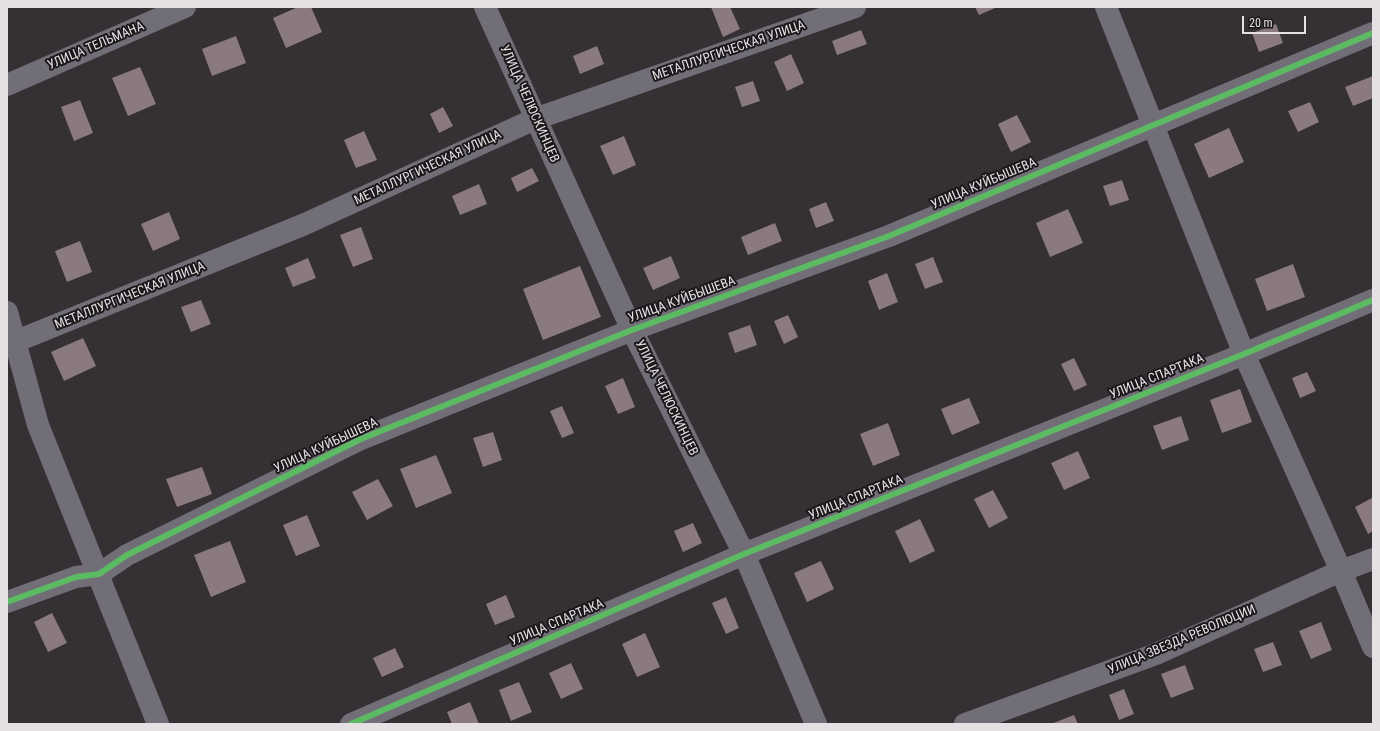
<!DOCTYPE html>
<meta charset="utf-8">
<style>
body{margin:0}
#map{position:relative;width:1380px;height:731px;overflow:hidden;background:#343034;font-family:"Roboto Condensed",sans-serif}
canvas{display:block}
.frame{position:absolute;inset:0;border:8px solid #e4e0e4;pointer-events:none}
.scale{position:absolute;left:1242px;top:16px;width:64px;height:18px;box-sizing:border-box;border:2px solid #e4e0e4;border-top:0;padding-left:5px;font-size:12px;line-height:14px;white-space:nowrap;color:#e4e0e4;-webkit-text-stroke:3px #1b181b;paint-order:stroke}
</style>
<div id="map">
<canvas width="1380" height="731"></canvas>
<div class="frame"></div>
<div class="scale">20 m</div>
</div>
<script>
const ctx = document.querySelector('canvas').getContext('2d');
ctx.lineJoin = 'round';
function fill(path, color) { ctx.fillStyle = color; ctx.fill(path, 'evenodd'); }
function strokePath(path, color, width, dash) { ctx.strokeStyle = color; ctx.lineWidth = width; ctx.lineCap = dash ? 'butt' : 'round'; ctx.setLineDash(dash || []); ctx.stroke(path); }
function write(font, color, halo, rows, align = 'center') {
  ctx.font = font + ' "Roboto Condensed",sans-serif'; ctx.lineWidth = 4; ctx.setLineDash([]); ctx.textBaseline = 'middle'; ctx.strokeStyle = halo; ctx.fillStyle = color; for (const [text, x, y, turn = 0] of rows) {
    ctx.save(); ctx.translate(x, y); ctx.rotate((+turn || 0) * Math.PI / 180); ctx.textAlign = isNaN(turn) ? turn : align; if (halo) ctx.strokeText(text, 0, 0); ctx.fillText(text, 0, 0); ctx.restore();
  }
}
const building = new Path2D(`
 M298,7H311L322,32L286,48L273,18Z
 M711,7H730L740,29L723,37Z
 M975,7H994L995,8L979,15Z
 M1276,24L1283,43L1259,52L1252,33Z
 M861,30L867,44L837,55L832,41Z
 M236,36L246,63L212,76L202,49Z
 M597,46L604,64L580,74L573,56Z
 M791,54L804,83L787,91L774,62Z
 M140,67L156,104L128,116L112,78Z
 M1373,76V98L1353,106L1345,87Z
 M753,81L760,101L742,107L735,87Z
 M80,100L93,133L74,141L61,107Z
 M1310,102L1319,122L1298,132L1288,111Z
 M443,107L453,126L439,133L430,114Z
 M1017,115L1031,142L1011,152L998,124Z
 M1229,128L1244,162L1209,178L1194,144Z
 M364,131L377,160L356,168L344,140Z
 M624,136L636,165L613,175L600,146Z
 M532,168L539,181L517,192L511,178Z
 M1122,180L1129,200L1110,206L1103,186Z
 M479,184L487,204L460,215L452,196Z
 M826,202L834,221L816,228L809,209Z
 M1068,209L1083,243L1050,257L1036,223Z
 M169,212L180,239L153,251L141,224Z
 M775,223L782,241L748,255L741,237Z
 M361,227L373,259L353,267L340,235Z
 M80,241L92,272L67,282L55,251Z
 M671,256L680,278L653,290L643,268Z
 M933,257L943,282L925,289L915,264Z
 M308,258L316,278L293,287L285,268Z
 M1293,264L1305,297L1267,311L1255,279Z
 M580,266L601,317L543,340L523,289Z
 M887,273L898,302L879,310L868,281Z
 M201,300L211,324L191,332L181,307Z
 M788,315L798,337L784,344L774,321Z
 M750,325L757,345L735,353L728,333Z
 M83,338L96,366L64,381L51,352Z
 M1074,358L1087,385L1074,391L1061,364Z
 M1307,372L1316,391L1300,398L1292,378Z
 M623,378L635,407L618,414L605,386Z
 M1240,389L1252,422L1222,433L1210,400Z
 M969,398L980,423L952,435L941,409Z
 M562,406L574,433L562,438L550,411Z
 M1181,416L1189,440L1162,450L1153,426Z
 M888,423L900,455L873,466L860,434Z
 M493,432L502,460L483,467L473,438Z
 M1078,451L1090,478L1064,490L1051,463Z
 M436,455L452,493L416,508L400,469Z
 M202,467L212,494L177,507L166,479Z
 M378,479L393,506L367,520L352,492Z
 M993,490L1008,518L989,528L974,499Z
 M1372,498L1373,531L1368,534L1355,507Z
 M307,515L320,546L296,556L283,525Z
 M920,519L935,551L910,563L895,531Z
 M693,523L702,543L683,552L674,531Z
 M230,541L246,582L211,597L194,555Z
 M821,561L834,589L807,602L794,573Z
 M506,595L515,617L495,625L486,604Z
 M726,597L739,628L726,634L712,603Z
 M52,613L67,643L48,652L34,622Z
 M1321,622L1332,650L1311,659L1299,631Z
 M645,633L660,667L637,677L622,644Z
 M1273,642L1282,665L1263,672L1254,649Z
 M395,648L404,667L382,677L373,658Z
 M571,663L583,689L561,699L549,673Z
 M1185,665L1194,689L1171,698L1161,674Z
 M519,682L532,712L511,721L499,690Z
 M1124,689L1134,714L1119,720L1109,695Z
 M470,702L479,724H452L447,712Z
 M1074,715L1078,724H1051Z`);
const street = new Path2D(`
 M485,7L632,330L744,554L816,724
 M1106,7L1244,354L1341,571L1373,647
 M7,85L185,7
 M7,312L38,425L158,724
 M7,345L305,224L535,119L855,7
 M7,602L76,577L99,574L127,555L361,439L632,330L889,236L1373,33
 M351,724L744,554L1244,354L1373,300
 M965,724L1156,654L1341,571L1373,559`);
const cycleway = new Path2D(`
 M7,602L76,577L99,574L127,555L361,439L632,330L889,236L1373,33
 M351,724L744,554L1244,354L1373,300`);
const streetNames = [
 ["УЛИЦА ТЕЛЬМАНА",96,46,-23],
 ["МЕТАЛЛУРГИЧЕСКАЯ УЛИЦА",729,51,-19],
 ["УЛИЦА ЧЕЛЮСКИНЦЕВ",529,104,66],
 ["МЕТАЛЛУРГИЧЕСКАЯ УЛИЦА",428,168,-25],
 ["УЛИЦА КУЙБЫШЕВА",984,184,-23],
 ["МЕТАЛЛУРГИЧЕСКАЯ УЛИЦА",130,296,-22],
 ["УЛИЦА КУЙБЫШЕВА",682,300,-20],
 ["УЛИЦА СПАРТАКА",1157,377,-22],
 ["УЛИЦА ЧЕЛЮСКИНЦЕВ",666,398,64],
 ["УЛИЦА КУЙБЫШЕВА",326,446,-25],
 ["УЛИЦА СПАРТАКА",856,498,-22],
 ["УЛИЦА СПАРТАКА",557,623,-23],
 ["УЛИЦА ЗВЕЗДА РЕВОЛЮЦИИ",1182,640,-23]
];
fill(building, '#8a7a80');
strokePath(street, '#716e77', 22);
strokePath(cycleway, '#5cba63', 6);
write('13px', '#e4e0e4', '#1b181b', streetNames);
</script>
